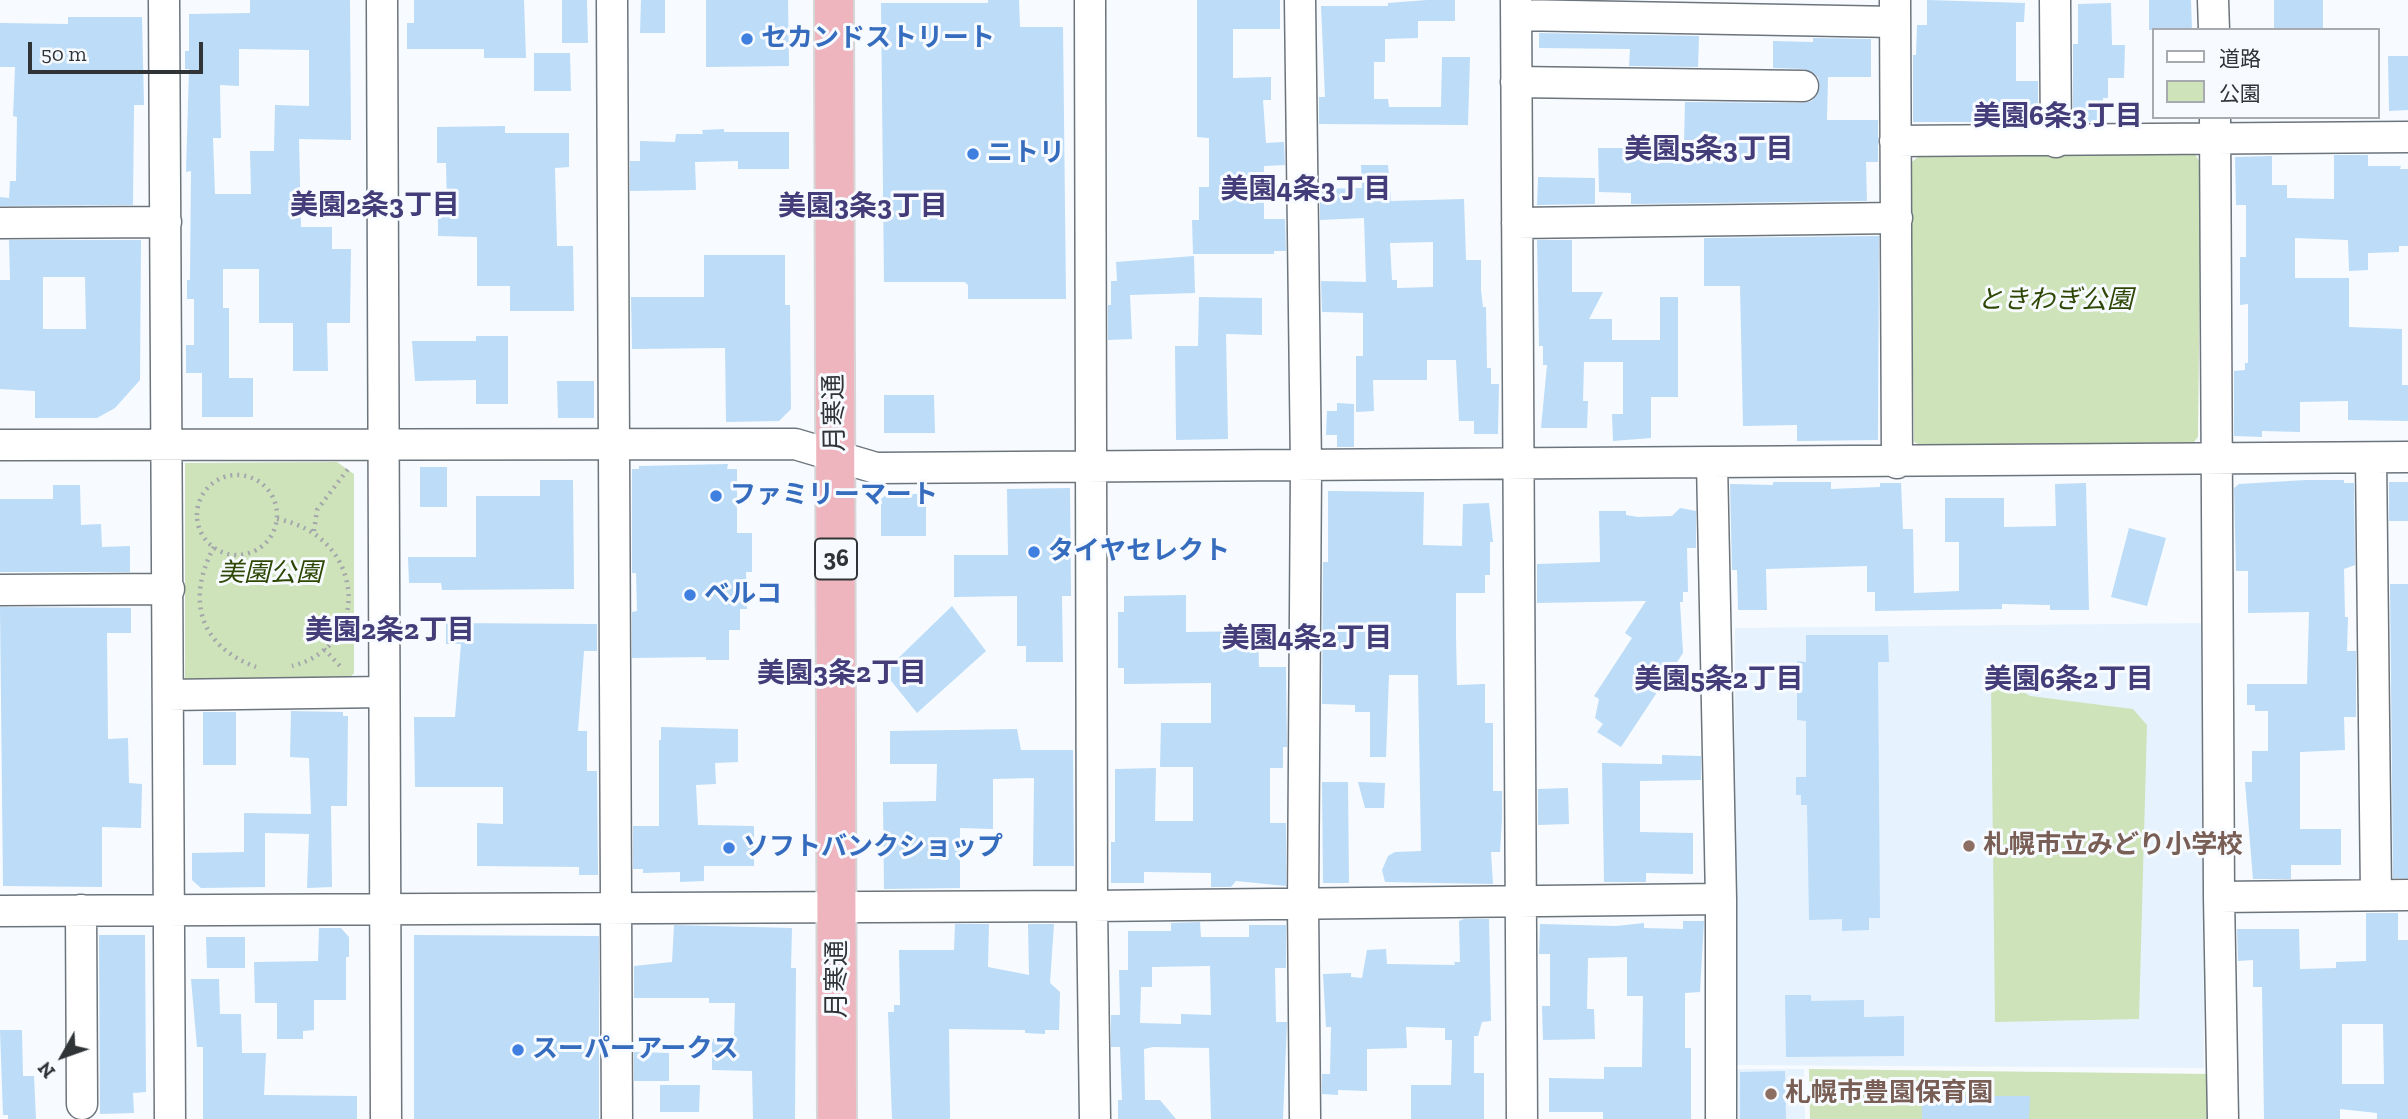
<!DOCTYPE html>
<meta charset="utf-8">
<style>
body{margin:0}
#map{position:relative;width:2408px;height:1119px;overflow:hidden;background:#f7fbff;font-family:"Zilla Slab","Noto Sans JP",serif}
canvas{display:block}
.legend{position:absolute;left:2152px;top:28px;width:228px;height:91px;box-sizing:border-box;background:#f7fbff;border:2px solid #a7abaf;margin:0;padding:9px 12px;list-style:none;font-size:21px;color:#303437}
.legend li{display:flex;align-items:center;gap:14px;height:35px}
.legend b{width:35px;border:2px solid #a7abaf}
.north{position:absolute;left:28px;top:1021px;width:70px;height:70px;-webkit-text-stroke:5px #f7fbff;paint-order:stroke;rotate:230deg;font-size:19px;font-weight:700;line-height:28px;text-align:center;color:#303437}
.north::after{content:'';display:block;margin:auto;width:24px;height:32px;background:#303437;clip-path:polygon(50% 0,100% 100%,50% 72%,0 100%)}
.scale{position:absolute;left:28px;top:42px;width:175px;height:32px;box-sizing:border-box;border:4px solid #303437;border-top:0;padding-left:9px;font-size:21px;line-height:24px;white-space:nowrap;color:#303437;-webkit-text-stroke:5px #f7fbff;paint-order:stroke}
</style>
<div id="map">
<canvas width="2408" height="1119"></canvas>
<ul class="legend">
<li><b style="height:9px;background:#fff"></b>道路</li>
<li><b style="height:19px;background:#cee3b9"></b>公園</li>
</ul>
<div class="north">N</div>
<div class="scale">50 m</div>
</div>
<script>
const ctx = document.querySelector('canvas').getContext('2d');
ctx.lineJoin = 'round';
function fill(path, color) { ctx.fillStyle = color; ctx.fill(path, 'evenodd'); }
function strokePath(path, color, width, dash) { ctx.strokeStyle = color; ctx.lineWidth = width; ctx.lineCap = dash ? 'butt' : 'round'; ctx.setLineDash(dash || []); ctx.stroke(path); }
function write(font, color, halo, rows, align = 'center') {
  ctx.font = font + ' "Zilla Slab","Noto Sans JP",serif'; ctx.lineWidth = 6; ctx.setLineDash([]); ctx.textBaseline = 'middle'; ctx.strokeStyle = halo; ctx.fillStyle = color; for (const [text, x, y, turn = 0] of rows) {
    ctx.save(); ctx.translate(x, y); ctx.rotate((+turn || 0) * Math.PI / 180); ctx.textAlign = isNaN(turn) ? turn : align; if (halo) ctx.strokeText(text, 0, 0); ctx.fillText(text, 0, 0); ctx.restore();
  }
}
const built = new Path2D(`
 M2202,623L2204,1068L1733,1065L1735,628Z
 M1737,1069H1804L1805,1119H1738Z`);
const green = new Path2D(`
 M2194,152L2201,165L2198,437L2190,447L1934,452L1914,442L1910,163L1918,157Z
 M337,462L354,474V673L344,684L185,679V463Z
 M2004,680L2030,696L2133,709L2147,725L2139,1019L1995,1022L1991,682Z
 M1809,1069L2211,1074V1119H1810Z`);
const building = new Path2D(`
 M250,0H350L351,140L299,139L301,227H332V249H351L350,323H327L328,371H293V323H259V269H223V308H229V378H253V417H202V373H186V345H194V299H187V280H190L191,171L186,172L189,69H185V51H189V14L250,13ZM239,49L309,50V106L275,105L274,151H250L251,194H215L213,138H221L220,85L239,86Z
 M414,0H524L526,58H484V49H407V23H414Z
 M562,0H587L588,43H562Z
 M641,0H665V33H640Z
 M706,0H788L789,66L706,67Z
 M988,0H1019L1020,27H1063L1066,299H968V285L965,282H884L881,3H988Z
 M1197,0H1280V29H1233V78L1271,77V100H1263L1266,143L1284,142L1285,165L1264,166V219H1285L1286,251H1274V254H1193L1192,220H1199V187H1209V138L1197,137Z
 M1427,0H1455V21H1418V38L1385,39V62H1374V99H1388L1389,107H1441L1442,57H1470L1468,125L1319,124V97H1325L1321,6H1388V3Z
 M1927,0L2025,3L2024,22H2016V81H2038V122H1913V55H1916L1917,25H1927Z
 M2149,0H2191L2192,30H2149Z
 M2274,0H2323V30H2274Z
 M2111,3L2112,45H2125L2124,78H2108V98H2103V122H2073V44H2078V4Z
 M68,17H142L144,105H134L133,205L0,206V197L9,198L10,181H16L17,117L13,116L15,67H0V23L68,24Z
 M1539,33L1699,36L1698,67L1629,66L1630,49L1539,48Z
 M1813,38L1871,39V77H1828L1827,120H1878V162H1866L1867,201L1631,204V193L1599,192L1598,148H1631V143H1684L1685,102L1803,103L1812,101L1820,87L1818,77L1804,69L1773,68V41L1813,42Z
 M534,53H570L571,91H534Z
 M2388,56H2408V110L2389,111Z
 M505,126V133H569V167L555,168L557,246H573L574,311H510V286H477V237L438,236V209H447L446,163H437V127Z
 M724,129V132H789V169H738V161L695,162L696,190L630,191V161H640V141L675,142L676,134H703L702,130Z
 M2334,155H2368V166H2401L2400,169H2408V246H2399V252L2368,253V270L2349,271L2348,240L2295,238V278H2349V327L2402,329V385H2408V421L2348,420V401L2300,402V432L2262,431V437L2234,436V371L2245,370V363H2248V304L2240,305V257H2246V205H2236L2235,157L2272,156V185H2287V198L2334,199Z
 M1361,165H1388L1391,201L1464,199L1466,260H1481V290L1483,307H1486L1487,368H1491V384H1499L1498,434H1474V421H1459L1456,360H1427V380H1373L1374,411L1356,412V356H1363V313L1322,312L1321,281L1366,282L1364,218L1320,220V189L1362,188ZM1433,242V287L1397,288V280H1392L1390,243Z
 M1538,177L1595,178V204L1537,205Z
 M1879,236L1878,440L1797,441V425L1743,426L1740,286H1704V238Z
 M9,240H141L140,380L115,408L97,418H35V391L0,389V280H10ZM43,277H85L86,329H43Z
 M1537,240H1572V292H1603L1589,319H1612V340H1660V297H1678V397H1651V438L1613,441L1612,414H1623V362H1584L1583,401H1588L1587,428H1541L1547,365H1543V346H1539Z
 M704,255H785V305H790L791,409L779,421L726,422L725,348L632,349L631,297H704Z
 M1194,256L1195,293L1130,295L1132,339L1108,340V305H1111V281H1117L1116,262Z
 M1199,297L1262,298V335L1226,334L1228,439L1176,440L1175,346H1198Z
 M476,336H508V404H476V380L415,381L412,341H476Z
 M557,381H594V418H558Z
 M884,395H934L935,433H884Z
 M1337,403L1354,404V447H1337V435H1326L1327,411H1337Z
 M728,464L727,469H737V533H752V572H746L747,609H740V630H729V660H706V657L632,658V612L637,611L636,573H632V469H639V466Z
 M420,467H447V507H420Z
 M540,480H573L574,589L442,590L441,583H409L408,557H476V496H540Z
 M2306,480H2344V483H2354L2355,565L2344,569L2345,617H2348L2347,651H2356V717H2344L2345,750L2300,752V829H2341V865H2291V879H2253L2245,782H2252V751H2268V711H2255V705H2247V684H2307L2309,612L2248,613V571H2236L2234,488L2239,484Z
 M1773,482H1831V489L1880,487V483H1901L1903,529H1913L1914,593L1959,591V542H1945V498H2004V527L2056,526L2055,484L2086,483L2089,610H2050V605L2002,604V609L1875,611V592H1867V566L1766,569L1767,610H1738L1737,570H1732L1730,484L1773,485Z
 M2389,482H2408V521H2389Z
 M53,485H80L81,525L101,524L102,547L130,546V572H0V499H53Z
 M1070,488L1071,596H1062L1063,662H1026V646H1017V596L954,597V555H1008L1007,489Z
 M1328,491L1424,492L1423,545L1462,546L1463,504L1489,503L1493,542H1490V575H1485V593H1456V636L1457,685L1485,684V723H1493V791H1502V819L1500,852H1491L1493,884L1385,882L1382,870L1388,856L1395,852L1421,851L1418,675H1389L1386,757H1370V712H1355V705L1322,704L1323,562H1328Z
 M887,494H926V536H881V499Z
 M1680,508L1696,511V548H1687L1688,592H1683V602H1680L1683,653L1621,747L1597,732L1603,724L1595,718L1599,699L1594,696L1632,638L1625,633L1646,601L1537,603V564L1600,562L1599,511H1626V515L1638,517L1672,516Z
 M2129,528L2166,538L2147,606L2111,597Z
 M2390,584H2408V878H2393Z
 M1186,595V632L1258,631L1259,667H1286L1287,747H1283V768H1270V823H1286V886L1236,881L1231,887H1211V873L1144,872V883H1111V842H1115V769L1156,768L1155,821H1193V767H1160L1161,723H1211V683L1124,684V668H1118V612H1124V596Z
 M952,606L986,651L917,713L884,672Z
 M0,607L131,608V633H107L108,739L128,738L129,783L142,784L141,828L102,827V887L3,886Z
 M446,623L597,624V651H584L578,731H587V771H597L598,875H579V867L477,866V823L503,824V787H415L414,717H455L461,644H446Z
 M1806,635H1888L1889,662H1878L1880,918H1869V930L1842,931V919L1809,920L1807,805H1801V795H1796V777H1806V721L1797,720V661L1806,662Z
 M291,711L343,712V716H348L347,806H331L332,887L307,888L309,834L265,833V887L201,888L192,880V853L244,852V813L311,814L309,758L290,757Z
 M203,712H236V765H203Z
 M661,727L738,729V762L715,763L716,784L696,785L698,825L754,826V866H704V881L680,882V872L643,873V869H633V826H659V740H661Z
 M1017,729L1021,750H1073L1074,866H1033L1034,778L993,779V829L960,828V888L884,889L883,802L936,801L937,764H890V731Z
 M1662,755L1701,756V780L1640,781V832L1693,833V874L1646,873V882H1604L1602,763L1662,764Z
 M1322,782H1348L1349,883H1323Z
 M1358,782L1385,783L1384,808H1365Z
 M1568,788L1569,824L1538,825V789Z
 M2366,913H2398V940H2408V1119H2377V1113L2340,1109V1119H2264L2262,987H2253V960L2238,961L2237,929H2299L2300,969L2336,968V962L2366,961ZM2342,1024H2383L2384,1084H2342Z
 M1464,919H1489L1491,1021L1482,1022L1478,1036H1474V1073H1484V1119H1411V1085H1451L1452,1040H1445V1028L1406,1027L1407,1048L1367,1049V1091L1338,1090V1095L1322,1094V1074H1330L1331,1027H1326L1323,974L1351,973V977L1362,978L1367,950L1386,949L1387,964L1455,965L1454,962H1460L1459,921Z
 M1683,921H1704L1700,992L1685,993V1048H1691V1119H1603V1112H1549V1078L1604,1079V1067H1642L1643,996H1627V957L1588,958L1587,1009H1594L1595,1039L1543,1040L1542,1006H1550V954H1539L1540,924L1616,926L1644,923V928L1683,929Z
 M1200,922L1201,937H1249V925H1286V968H1275L1276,1022H1287L1283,1119H1211L1209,1048L1153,1047L1144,1049L1145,1100H1160L1176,1119H1118V1100H1122L1120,1047H1111V1015H1120L1119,970H1128V931H1171V923ZM1210,966L1211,1015L1181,1014V1024L1140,1023L1141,987H1152V967Z
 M955,924H989L988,967L1029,975L1028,924H1054L1050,983L1060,992L1059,1030H1045V1034L1025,1033V1030L949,1029L950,1119H892L888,1012H894V1005H900L899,950H954Z
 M674,925L792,928L791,968H796L795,1119H753L752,1071L712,1070V1039H734L735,1003H709V998H634V966L672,962Z
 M319,928H341L349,937V957H346V1000H314V1030L303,1031V1039H277V1003H255L254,962L318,961Z
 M99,935H145L146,1092L133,1093L134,1113L100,1114Z
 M414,935L599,936V1119H414Z
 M206,937H245V968H207Z
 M191,979H219L220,1014H241L242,1053H266L264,1095L357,1096V1119H203V1047H197Z
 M1785,995H1811V1001L1864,1000V1017L1904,1016V1056L1786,1057Z
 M0,1030H22L23,1076H34L36,1119H8V1115H3Z
 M634,1052L669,1053V1081H634Z
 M1785,1071L1786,1119H1740V1072Z
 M660,1085H700L699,1112H660Z
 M1922,1091H1954V1096H2030L2029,1119H1922Z`);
const path = new Path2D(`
 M197 515a40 40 0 1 1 80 0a40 40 0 1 1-80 0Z
 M277,519C365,535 374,645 292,666
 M314,531L317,510L348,469
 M214,547C186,599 199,646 256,667
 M324,649L340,666`);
const minor = new Path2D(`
 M164,0L170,1119
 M382,0L386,1119
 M612,0L617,1119
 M1090,0L1092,906L1095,1119
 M1300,0L1306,467L1303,903L1305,1119
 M1516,0L1522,1119
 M1895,0L1897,463
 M2055,0L2056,142
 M2213,0L2214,30
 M1516,15L1895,22
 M1516,82L1803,86
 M2215,117L2219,897L2223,1119
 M1895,141L2408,137
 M0,223L166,222
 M1517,223L1897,218
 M0,445L795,444L876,468L2408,457
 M2371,458L2376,895
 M1712,462L1721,899V1119
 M0,590L169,589
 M168,695L384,692
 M2219,897L2408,895
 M81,910L82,1104
 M0,911L1092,906L1721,899`);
const highway = new Path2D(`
 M834,0L837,1119`);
const markers = [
 [747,39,7,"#3f7fe0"],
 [973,154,7,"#3f7fe0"],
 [716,496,7,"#3f7fe0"],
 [1034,552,7,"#3f7fe0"],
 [690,595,7,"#3f7fe0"],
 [1969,846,7,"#8d6e63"],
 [729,848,7,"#3f7fe0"],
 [518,1050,7,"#3f7fe0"],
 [1771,1094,7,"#8d6e63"]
];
const shields = [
 [836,559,42]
];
const shieldNames = [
 ["36",836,559]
];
const shopNames = [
 ["セカンドストリート",761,39],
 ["ニトリ",987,154],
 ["ファミリーマート",730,496],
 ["タイヤセレクト",1048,552],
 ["ベルコ",704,595],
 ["ソフトバンクショップ",743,848],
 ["スーパーアークス",532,1050]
];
const parkNames = [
 ["ときわぎ公園",2055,301],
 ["美園公園",270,574]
];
const streetNames = [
 ["月寒通",835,413,-91],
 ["月寒通",838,979,-90]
];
const educationNames = [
 ["札幌市立みどり小学校",1983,846],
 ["札幌市豊園保育園",1785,1094]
];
const neighbourhoodNames = [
 ["美園6条3丁目",2058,117],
 ["美園5条3丁目",1709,150],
 ["美園4条3丁目",1306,190],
 ["美園2条3丁目",375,206],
 ["美園3条3丁目",863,207],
 ["美園2条2丁目",390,631],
 ["美園4条2丁目",1307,639],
 ["美園3条2丁目",842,674],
 ["美園5条2丁目",1719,680],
 ["美園6条2丁目",2069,680]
];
fill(built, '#e6f3ff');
fill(green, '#cee3b9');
fill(building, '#bcdcf8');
strokePath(minor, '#6c747c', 33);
strokePath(highway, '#d6d6d7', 42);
strokePath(path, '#a3a7ab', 4.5, [2, 5]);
strokePath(minor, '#fff', 30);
strokePath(highway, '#eeb5be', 38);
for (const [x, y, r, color] of markers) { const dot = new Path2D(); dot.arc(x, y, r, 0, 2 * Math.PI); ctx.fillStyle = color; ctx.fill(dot); strokePath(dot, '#f7fbff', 2.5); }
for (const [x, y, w] of shields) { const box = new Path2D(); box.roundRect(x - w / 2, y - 20.5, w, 41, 5); ctx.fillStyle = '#f7fbff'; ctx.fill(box); strokePath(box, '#303437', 2); }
write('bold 24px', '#303437', null, shieldNames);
write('bold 26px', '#366cbe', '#f7fbff', shopNames, 'left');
write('italic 26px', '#2f4705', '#f7fbff', parkNames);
write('26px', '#303437', '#f7fbff', streetNames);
write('bold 26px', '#785e54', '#f7fbff', educationNames, 'left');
write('bold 28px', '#453d7a', '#f7fbff', neighbourhoodNames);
</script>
